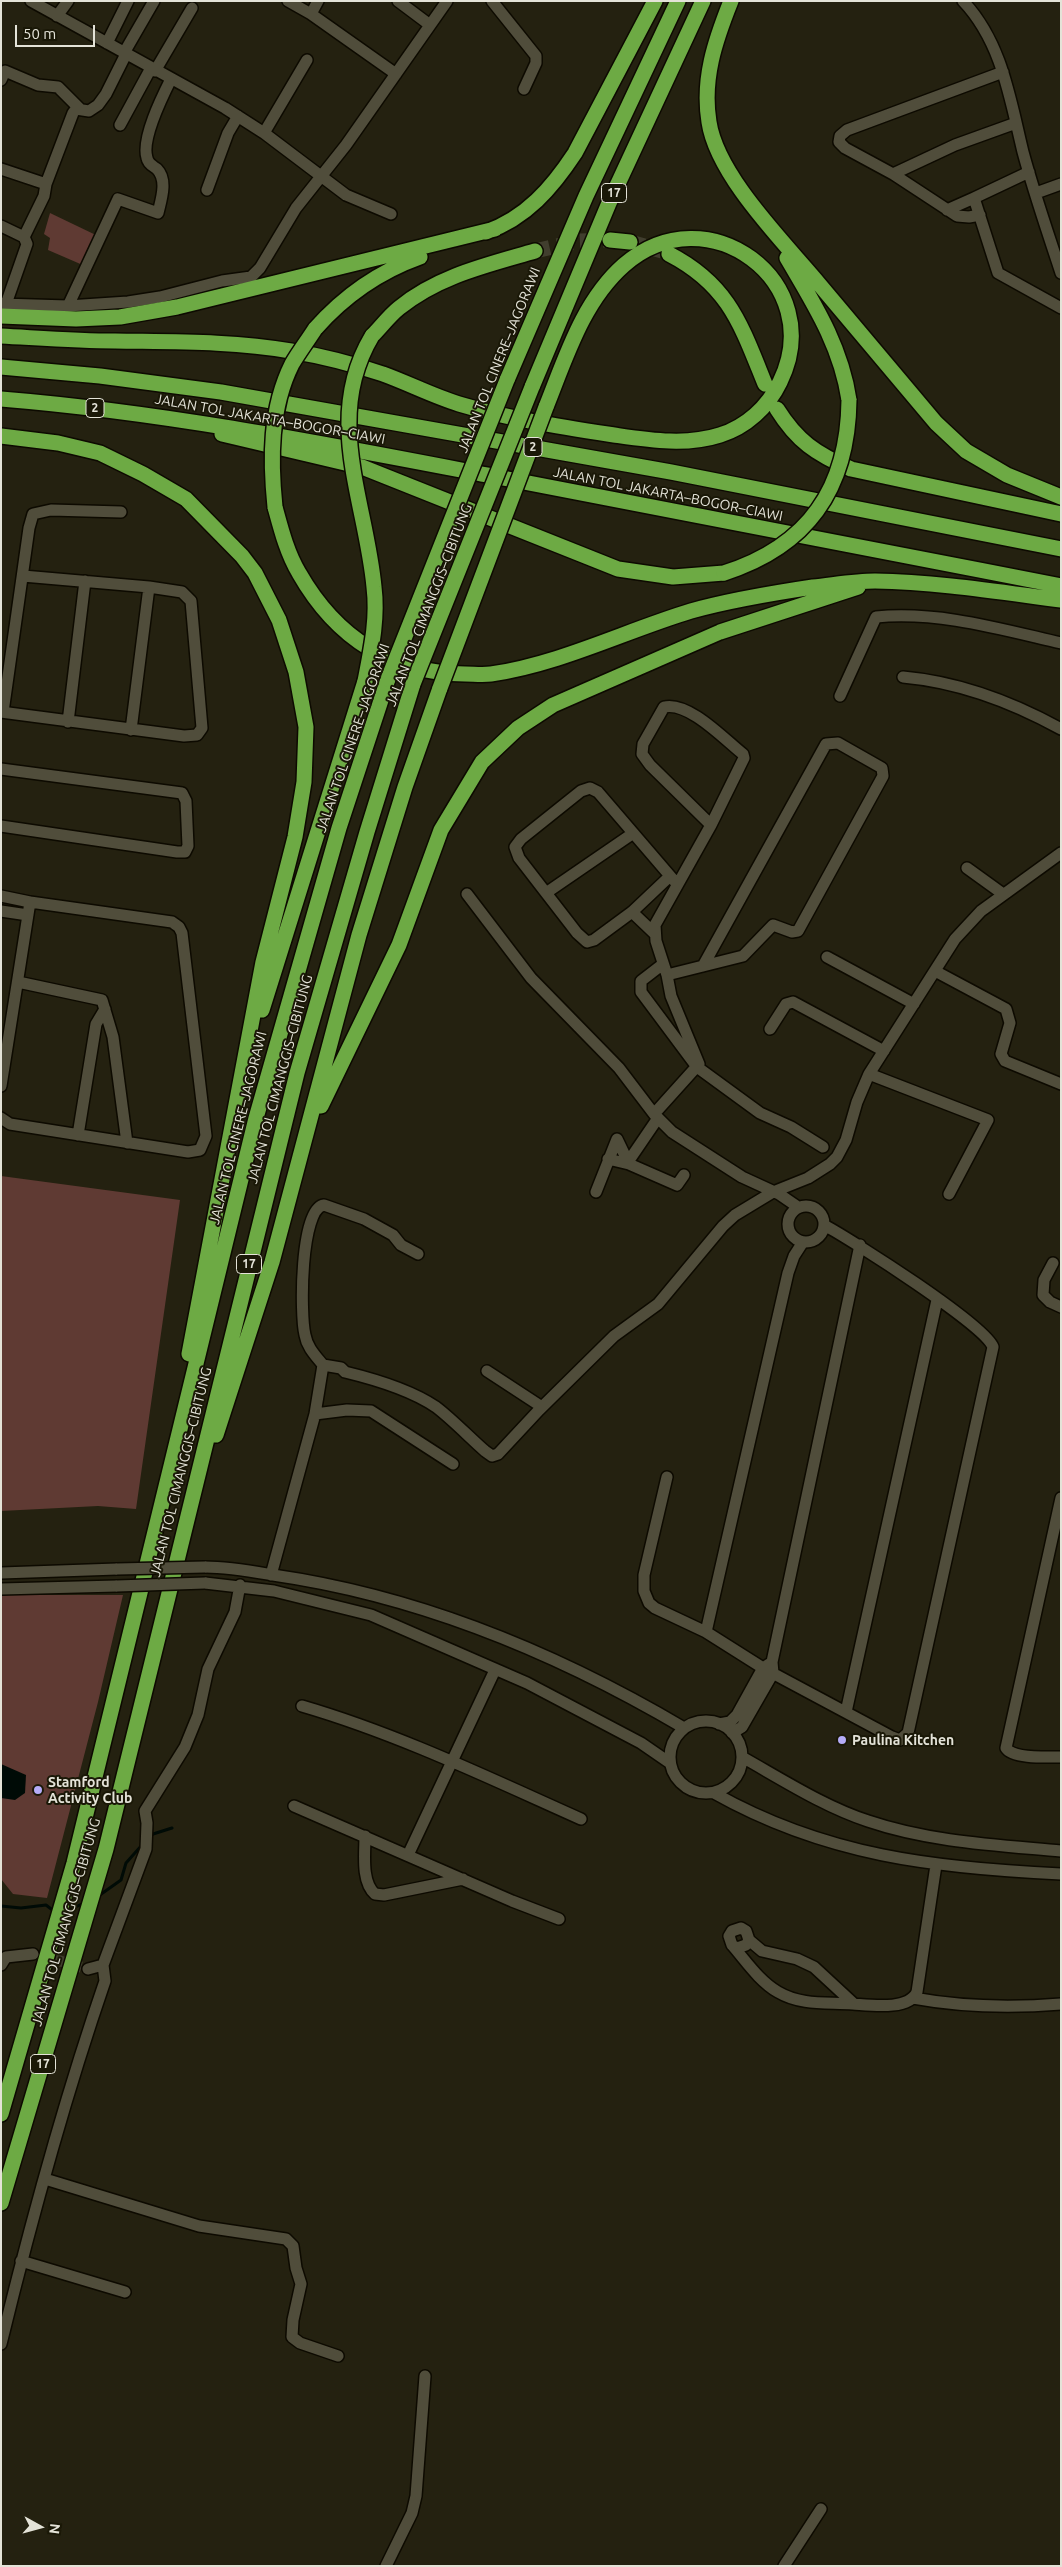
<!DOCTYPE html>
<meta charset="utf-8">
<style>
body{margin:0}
#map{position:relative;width:1062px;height:2567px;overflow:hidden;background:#242110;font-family:Ubuntu,sans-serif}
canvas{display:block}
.frame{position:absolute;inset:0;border:2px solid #e4e3d8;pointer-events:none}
.north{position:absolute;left:15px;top:2502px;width:50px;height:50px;-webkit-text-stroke:4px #1a1807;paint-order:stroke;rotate:97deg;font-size:14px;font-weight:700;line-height:20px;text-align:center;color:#e4e3d8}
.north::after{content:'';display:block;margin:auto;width:18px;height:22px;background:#e4e3d8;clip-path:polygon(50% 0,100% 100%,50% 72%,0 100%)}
.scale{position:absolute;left:15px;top:25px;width:80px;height:22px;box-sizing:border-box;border:2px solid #e4e3d8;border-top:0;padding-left:6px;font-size:15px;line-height:18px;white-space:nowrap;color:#e4e3d8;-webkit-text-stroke:4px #1a1807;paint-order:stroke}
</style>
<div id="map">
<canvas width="1062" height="2567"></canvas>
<div class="frame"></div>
<div class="north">N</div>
<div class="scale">50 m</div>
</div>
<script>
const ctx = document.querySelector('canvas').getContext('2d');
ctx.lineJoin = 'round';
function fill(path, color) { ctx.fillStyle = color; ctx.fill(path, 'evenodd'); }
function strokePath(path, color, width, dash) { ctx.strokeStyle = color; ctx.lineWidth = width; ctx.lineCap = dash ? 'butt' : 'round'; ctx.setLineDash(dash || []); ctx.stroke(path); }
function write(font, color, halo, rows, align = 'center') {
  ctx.font = font + ' Ubuntu,sans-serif'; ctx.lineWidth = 4; ctx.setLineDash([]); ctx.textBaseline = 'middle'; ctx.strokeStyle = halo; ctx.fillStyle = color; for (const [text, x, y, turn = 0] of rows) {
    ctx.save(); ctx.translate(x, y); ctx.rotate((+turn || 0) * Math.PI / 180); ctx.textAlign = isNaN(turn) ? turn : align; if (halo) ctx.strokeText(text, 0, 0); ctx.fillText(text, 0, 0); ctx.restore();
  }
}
const green = new Path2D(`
 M50,213L100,237L85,266L48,250L50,238L44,234Z
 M1,1176L180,1200L136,1509L98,1506L1,1511Z
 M1,1595H123L98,1702L47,1898L13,1894L1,1879Z`);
const water = new Path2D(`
 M1,1764L26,1775L25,1793L15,1800L1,1798Z`);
const stream = new Path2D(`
 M150,1837L153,1834L172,1828
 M97,1897L121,1880L126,1863L142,1845
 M1,1906L21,1908L46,1905L55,1912
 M65,1912L84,1903`);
const minorTunnel = new Path2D(`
 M39,1955L88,1969`);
const motorwayTunnel = new Path2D(`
 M630,242L662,251
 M535,251L579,241L605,240`);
const minor = new Path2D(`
 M31,1L225,108L264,133L346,195L391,214
 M288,1L311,14L396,74
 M398,1L430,25
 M492,1L536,56V63L524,89
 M963,1C1002,42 1010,99 1023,152C1034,193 1048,233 1061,273
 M311,14L318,1
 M57,16L68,1
 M107,43L128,1
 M124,53L154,1
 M155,71L192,8
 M1,80L5,71L38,85L58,87L79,108
 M120,125L151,68
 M264,133L307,60
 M1,169L46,184
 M1029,172L974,198L998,273L1061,308
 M893,174L845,148L839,142L840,136L847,130L1003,72
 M207,190L228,133L238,116
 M1036,193L1061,184
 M947,210L974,198
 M980,215L969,217L957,216L893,174L955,145L1016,123
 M1,226L24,237L27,244L6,304
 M24,237L44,196L46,184L73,113L76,109L89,111L98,105L106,94L126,54
 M1,304L68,306L128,302L160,297L222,281L251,277L260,268L296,208L346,145L447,1
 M68,306L118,199L158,213C161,200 168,180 157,169C153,166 148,164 147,158C141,139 162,97 171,79
 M903,677C959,682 1012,702 1061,729
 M840,696L876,617C939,611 1000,629 1061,643
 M1,712L184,736L197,735L202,728L191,601L182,592L149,587L23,576
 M3,712L29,528L33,514L51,510L121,512
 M68,722L85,581
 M131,730L149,587
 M1,769L182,793L186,801L188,846L185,852H177L1,826
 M967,868L1003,894
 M669,877L632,912L594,940L587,942L577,933L519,858L515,847L521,839L581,791L590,788L598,792L677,884
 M546,893L632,834
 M467,894L531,978L619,1068L654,1114L672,1132L742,1177L779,1194L798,1207
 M1,896L30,902
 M1,911L28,915
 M632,912L654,933
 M827,957L914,1004
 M663,964L641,981V992L697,1067L760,1113L791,1127L823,1147
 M935,971L1006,1009L1010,1023L1001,1054L1005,1061L1061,1084
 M667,975L743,956L773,925L792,932L798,931L883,776L882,768L838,743L826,744L703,966
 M18,982L102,1000L113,1037L127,1143
 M770,1029L786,1004L793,1002L884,1051
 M869,1074L988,1120L949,1194
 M1,1086L30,902L172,922L179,927L182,933L206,1136L200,1150L188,1152L10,1124L1,1118
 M654,1114L699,1064L671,996L667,975L656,941L655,925L711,825L744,758L743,754C725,740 689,701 664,707L643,744L642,754L650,765L711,825
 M78,1135L96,1024L105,1009
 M608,1159L629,1164L677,1185L684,1175
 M628,1162L658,1118
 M596,1192L617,1139L629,1164
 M788 1224a18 18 0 1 1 36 0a18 18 0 1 1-36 0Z
 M1053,1263L1044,1280L1043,1295L1050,1302L1061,1307
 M323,1365L341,1368L345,1372C374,1379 411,1390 436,1407C453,1420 469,1437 485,1451L492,1456L498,1454L539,1410L614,1336L658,1304L723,1226L735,1215L773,1192L808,1178L830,1164L837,1157L846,1140L857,1102L869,1074L955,939L981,911L1061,853
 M487,1371L542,1407
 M315,1414L347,1410L371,1411L453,1464
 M667,1477L644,1575V1591L649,1603L655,1608L706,1632L763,1668L892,1737L900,1740L908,1733L993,1347C985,1325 852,1240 824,1225
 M1061,1498L1006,1748C1013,1759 1048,1757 1061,1757
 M205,1567C229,1567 250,1571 273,1575C419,1596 557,1653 684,1728
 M1,1573L117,1569
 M271,1575L315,1414L323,1365C315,1355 307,1347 305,1335C300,1315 300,1208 324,1205L364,1219L393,1235L401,1245L418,1254
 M205,1583L274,1591L371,1615L527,1683L641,1743L670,1763
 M1,1589L117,1586
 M706,1632L788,1273L794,1256L803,1242
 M302,1706C398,1734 489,1778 581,1819
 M846,1712L937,1300
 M670 1757a36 36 0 1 1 72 0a36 36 0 1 1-72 0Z
 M719,1724L730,1722L737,1715L763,1668L769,1664
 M732,1733L742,1727L773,1673L772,1662L860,1245
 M742,1757C783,1780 823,1806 868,1821C930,1842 996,1845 1061,1851
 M714,1793C826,1856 935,1868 1061,1874
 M294,1806L512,1901L559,1919
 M365,1836C365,1853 361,1882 375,1894L384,1895L463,1879
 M408,1855L495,1670
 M749,1940L746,1945L737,1948L732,1945L729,1936L732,1931L741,1928L746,1931L749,1940L762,1951L797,1959L814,1967L854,2004
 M732,1945C746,1961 759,1981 778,1992C802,2006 827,2002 853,2004C869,2005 909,2011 917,1992L936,1865
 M1,1965L6,1957L33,1954
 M88,1969L103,1965
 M913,1998C962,2007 1011,2008 1061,2004
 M45,2179L199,2226L286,2239L293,2246L296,2268L301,2284L293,2320L292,2337L300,2343L338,2356
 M21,2261L125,2292
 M1,2344C31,2221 64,2100 105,1981L103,1965L146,1849L147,1823L145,1811L185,1747L198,1715L208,1669L235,1612L240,1585
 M386,2566L412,2513L416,2496L425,2376
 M784,2566L821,2509`);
const motorway = new Path2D(`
 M731,1C715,41 702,79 709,122C717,176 784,242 819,284C858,330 897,376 936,423L966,451L1007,475L1061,497
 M486,232C526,218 552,188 575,153L655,1
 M610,240L630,242
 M669,254C729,285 741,325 765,384
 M787,258C814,304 841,346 849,400
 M1,316L76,319L120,317L177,307L495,229
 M315,329C345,295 378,272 420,257
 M1,336C39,338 77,341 115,341C174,342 233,341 291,351C322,356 353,364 383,374C408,383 433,396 459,404C509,419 562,427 614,435C649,440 686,446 720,435C746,427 768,407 780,382C829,282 707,192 624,265C583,301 566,357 546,407
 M372,336C381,327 389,316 399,308C438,276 487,265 535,251
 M1,367L100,376L221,392L671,472L1061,549
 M507,380L586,196L678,1
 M532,387L609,203L703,1
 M1,399C173,413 340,447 508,479C693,515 877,550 1061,586
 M777,409C797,441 816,454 851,469L1061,514
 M222,434L362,467L618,569L673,577L724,573
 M1,436L58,443L100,453L143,474L186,499L242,556L255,573L279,620L296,672L306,727L304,782L295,837L263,962L189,1354
 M275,507C281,529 287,553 299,573C336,638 390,673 465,674C473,674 483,675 491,674C560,664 625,631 691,611C730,600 773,593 813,587C833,585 855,581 875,581C937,582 999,592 1061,600
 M262,1010L365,681
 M321,1106L399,945L441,830L482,762L518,728L553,705L720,632L858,587
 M216,1435L272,1262L359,935L405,787L440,688
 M1,2114L74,1863L256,1118L339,828L388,679
 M1,2203L106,1849L297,1073L367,832L413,684`);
const minorBridge = new Path2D(`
 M117,1569L205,1567
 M117,1586L205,1583`);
const motorwayBridge = new Path2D(`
 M275,507C270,459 270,408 292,364C299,352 308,340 315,329
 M724,573C809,546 848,488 849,400
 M388,679L507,380
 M365,681C371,650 378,619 374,587C366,501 323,418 372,336
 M413,684L532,387
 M440,688L546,407`);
const markers = [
 [842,1740,5,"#b5acf8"],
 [38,1790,5,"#b5acf8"]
];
const shields = [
 [614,193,25],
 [95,408,18],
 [533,447,18],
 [249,1264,25],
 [43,2064,25]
];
const shieldNames = [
 ["17",614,193],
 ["2",95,408],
 ["2",533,447],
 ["17",249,1264],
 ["17",43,2064]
];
const streetNames = [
 ["JALAN TOL CINERE–JAGORAWI",499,360,-68],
 ["JALAN TOL JAKARTA–BOGOR–CIAWI",270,419,10],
 ["JALAN TOL JAKARTA–BOGOR–CIAWI",668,494,11],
 ["JALAN TOL CIMANGGIS–CIBITUNG",429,605,-69],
 ["JALAN TOL CINERE–JAGORAWI",353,738,-71],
 ["JALAN TOL CIMANGGIS–CIBITUNG",280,1079,-75],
 ["JALAN TOL CINERE–JAGORAWI",238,1128,-76],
 ["JALAN TOL CIMANGGIS–CIBITUNG",181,1472,-76],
 ["JALAN TOL CIMANGGIS–CIBITUNG",66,1922,-74]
];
const poiNames = [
 ["Paulina Kitchen",852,1740],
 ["Stamford",48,1782],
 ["Activity Club",48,1798]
];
fill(green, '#5f3a33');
fill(water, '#000b06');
strokePath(stream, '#000b06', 3);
strokePath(minorTunnel, '#413e2e', 11, [11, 5.5]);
strokePath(motorwayTunnel, '#413e2e', 15, [15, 8]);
strokePath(minor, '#0d0a00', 14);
strokePath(motorway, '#0d0a00', 18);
strokePath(minor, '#504d3b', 11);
strokePath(motorway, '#6daa44', 15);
strokePath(minorBridge, '#0d0a00', 14, []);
strokePath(motorwayBridge, '#0d0a00', 18, []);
strokePath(minorBridge, '#504d3b', 11);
strokePath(motorwayBridge, '#6daa44', 15);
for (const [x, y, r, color] of markers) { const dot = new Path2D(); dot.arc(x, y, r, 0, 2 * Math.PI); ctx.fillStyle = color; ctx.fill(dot); strokePath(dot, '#1a1807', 2); }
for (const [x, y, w] of shields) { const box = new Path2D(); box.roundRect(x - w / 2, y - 9.5, w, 19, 4); ctx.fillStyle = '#1a1807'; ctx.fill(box); strokePath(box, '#e4e3d8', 1); }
write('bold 12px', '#e4e3d8', null, shieldNames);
write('14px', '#e4e3d8', '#1a1807', streetNames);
write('bold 14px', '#e4e3d8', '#1a1807', poiNames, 'left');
</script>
